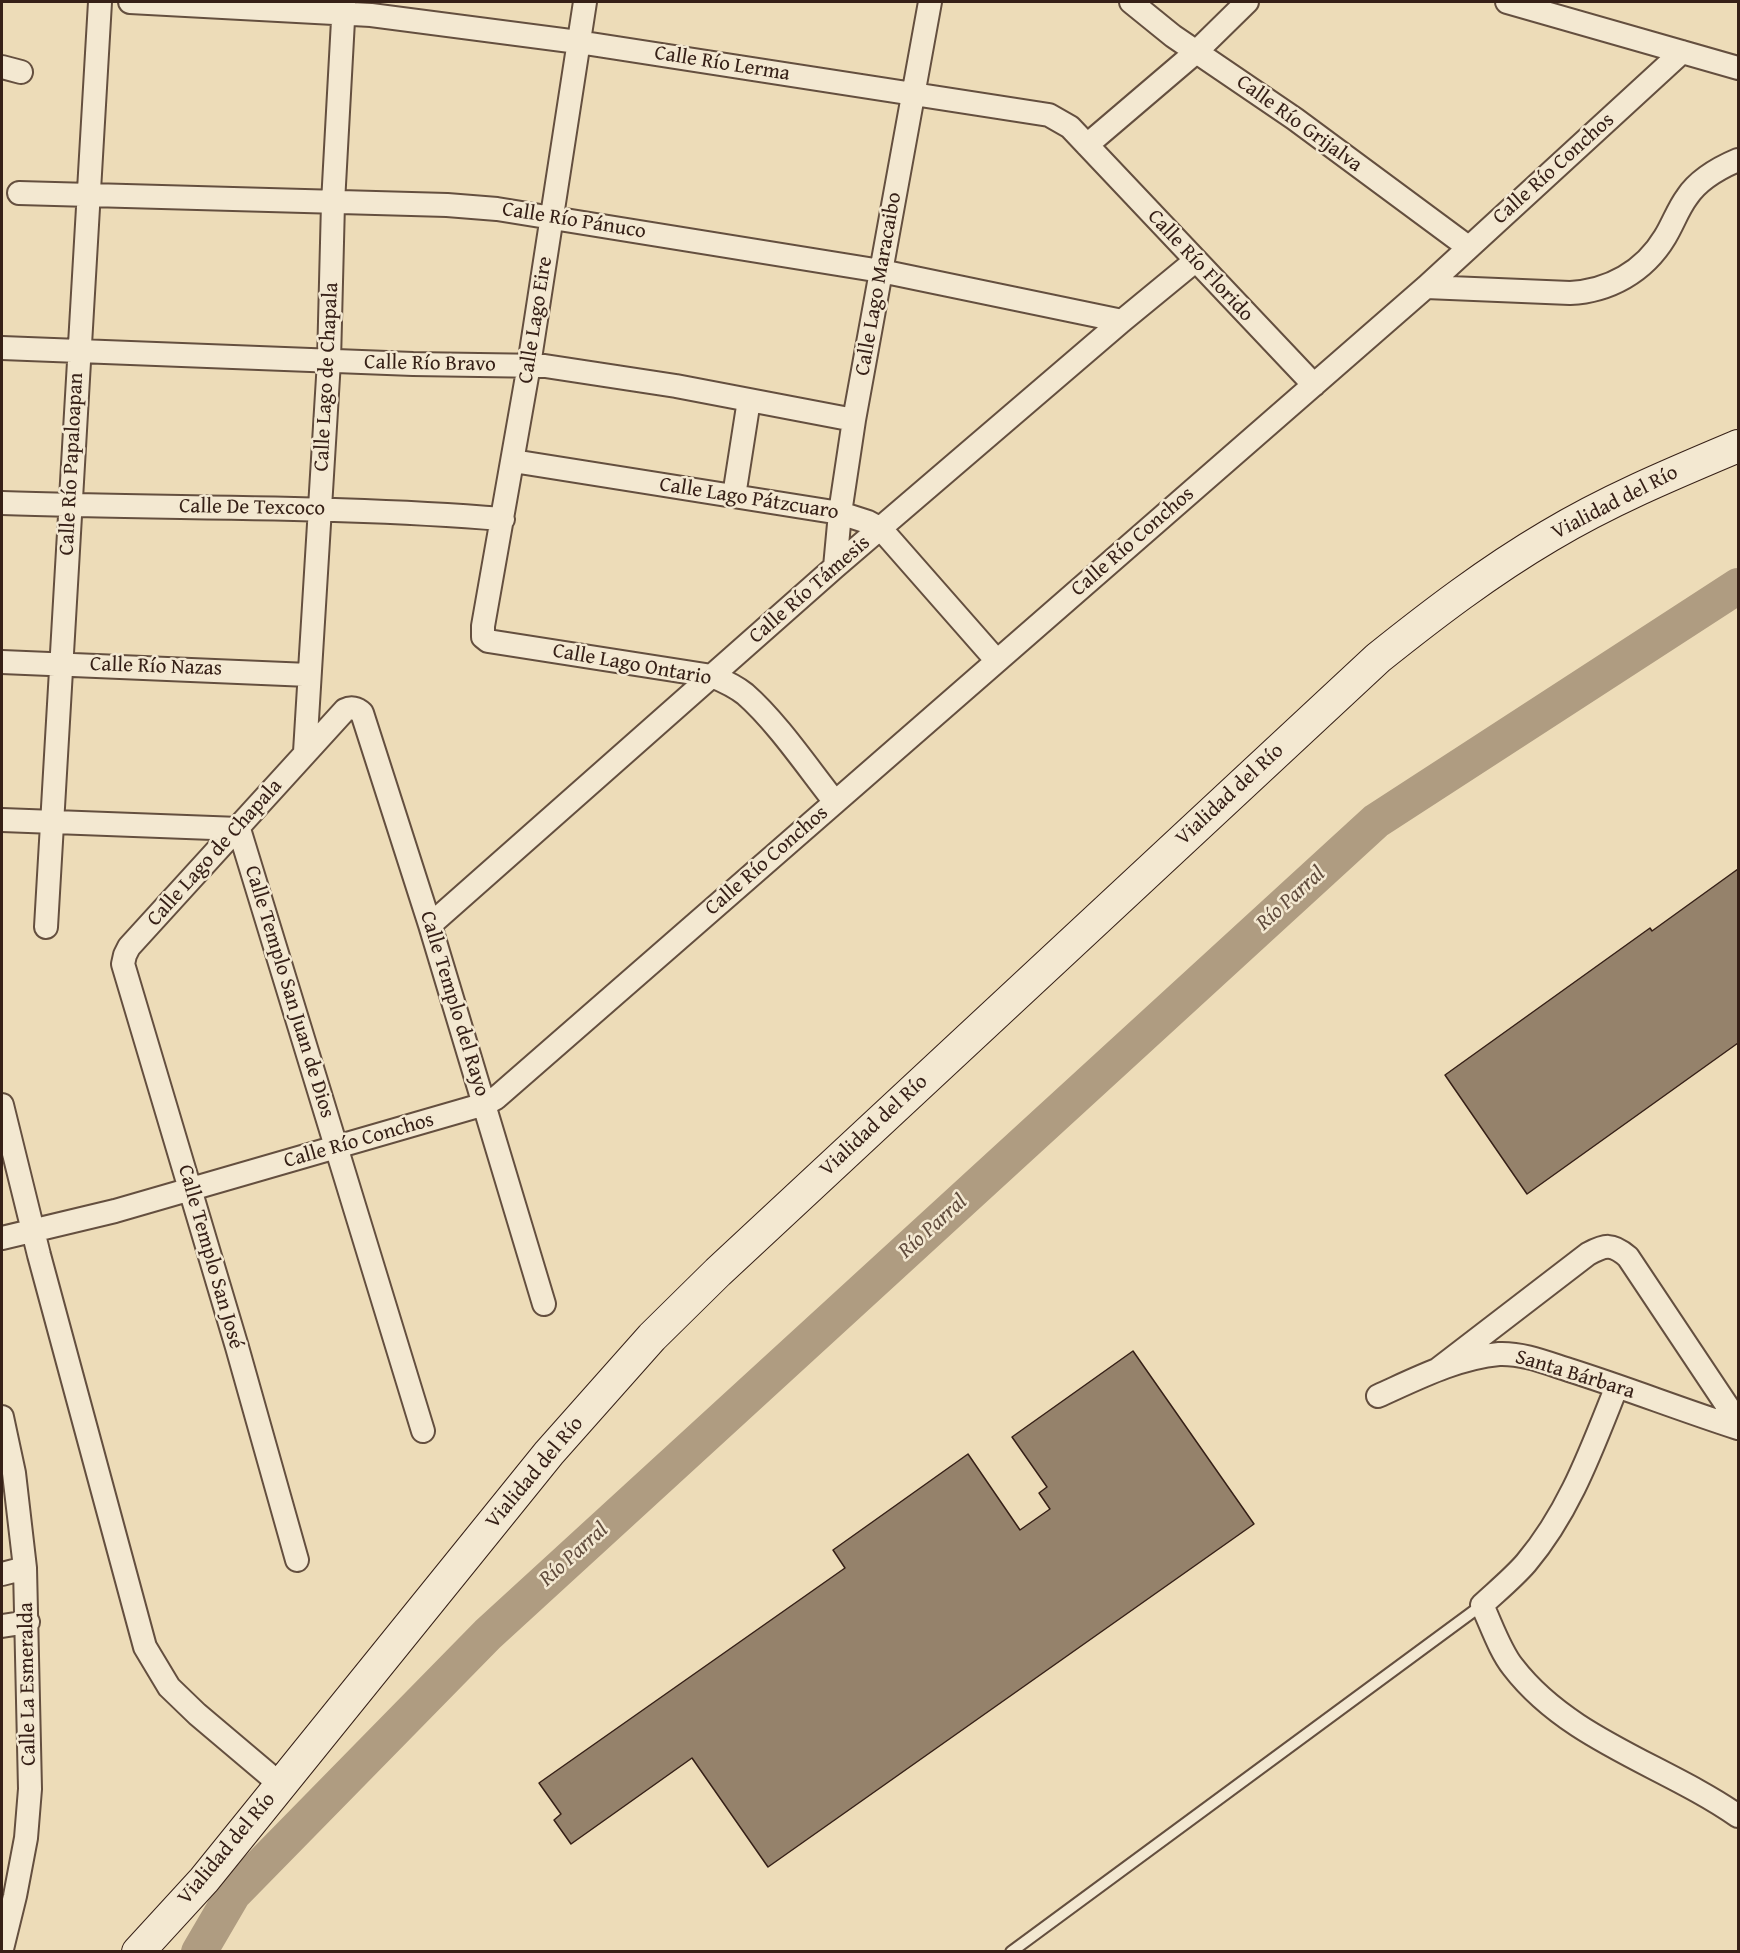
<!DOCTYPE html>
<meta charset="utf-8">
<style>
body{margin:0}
#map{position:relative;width:1740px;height:1953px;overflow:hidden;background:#eddcb8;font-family:"Gentium Book Plus",serif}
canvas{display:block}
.frame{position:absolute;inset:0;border:3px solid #362017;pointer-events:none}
</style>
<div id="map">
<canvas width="1740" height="1953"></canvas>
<div class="frame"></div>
</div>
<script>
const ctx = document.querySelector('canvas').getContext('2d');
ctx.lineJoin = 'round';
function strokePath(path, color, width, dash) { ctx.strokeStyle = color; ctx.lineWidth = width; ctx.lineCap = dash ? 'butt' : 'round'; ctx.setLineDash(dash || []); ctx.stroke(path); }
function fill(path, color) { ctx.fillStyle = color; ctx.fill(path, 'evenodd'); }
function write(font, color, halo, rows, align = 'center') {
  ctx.font = font + ' "Gentium Book Plus",serif'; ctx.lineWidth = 5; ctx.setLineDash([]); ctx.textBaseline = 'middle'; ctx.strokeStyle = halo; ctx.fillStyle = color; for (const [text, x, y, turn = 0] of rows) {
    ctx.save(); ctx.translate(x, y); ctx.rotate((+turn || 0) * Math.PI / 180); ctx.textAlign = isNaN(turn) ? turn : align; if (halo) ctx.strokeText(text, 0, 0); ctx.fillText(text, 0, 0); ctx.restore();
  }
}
const river = new Path2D(`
 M199,1952L233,1894L488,1634L1376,821L1738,586`);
const building = new Path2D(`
 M1738,869V1043L1527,1194L1445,1075L1650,928L1652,931Z
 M1133,1351L1254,1524L768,1867L692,1758L571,1844L554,1820L561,1814L539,1783L845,1568L833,1550L968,1454L1020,1530L1050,1509L1039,1493L1047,1487L1012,1437Z`);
const service = new Path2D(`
 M1011,1952L1482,1605`);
const minor = new Path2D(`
 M130,2L371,15L578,42L1049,115L1070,127L1314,385
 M585,2L529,365L483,626V637L488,641L712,676C724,681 735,686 745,694C777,722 808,768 835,802
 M1131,2L1173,36L1295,119L1468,247
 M1507,2L1738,68
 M2,67L21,72
 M1087,145L1196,52L1247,2
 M19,193L447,205L497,209L881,271L1122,321
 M1426,287L1570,293C1609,291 1644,272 1665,237C1673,224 1678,209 1687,197C1699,179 1719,168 1738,160
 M2,348L413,364L545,366L676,386L854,420
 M513,461L840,513L868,522L881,529L997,661
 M734,496L749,400
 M2,503C169,509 336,505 503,519
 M835,567L840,513L854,420L930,2
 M2,662L309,675
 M305,752L329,361L333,203L344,2
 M2,820L239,829L423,1431
 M430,925L835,567L1122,321L1195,261
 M46,927L100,2
 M2,1105L39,1255L145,1647L169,1687L197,1714L281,1785
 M2,1238L115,1211L485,1104L496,1098L1426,287L1682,52
 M1437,1370L1588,1254C1605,1245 1612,1243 1628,1257L1738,1422
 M1617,1386C1592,1448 1570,1511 1526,1563C1513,1578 1497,1591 1482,1605C1491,1624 1500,1651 1513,1667C1569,1740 1665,1765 1738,1816
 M1378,1396C1416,1379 1456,1358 1499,1354C1523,1353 1547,1363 1569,1370C1626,1388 1682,1410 1738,1428
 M2,1417L14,1473L25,1568L30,1789L26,1838L15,1896L2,1949
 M297,1560L237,1347L123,964L125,955L129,947L345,710C351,707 357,708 362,713L430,925L544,1304
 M2,1574L25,1568
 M2,1626L28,1622`);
const secondary = new Path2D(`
 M138,1952L204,1880L549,1453L652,1337L718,1272L1378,658C1433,614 1488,572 1549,536C1609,500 1674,473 1738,446`);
const streetNames = [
 ["Calle Río Lerma",722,64,9],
 ["Calle Río Grijalva",1299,124,36],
 ["Calle Río Conchos",1554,169,-42],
 ["Calle Río Pánuco",574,221,9],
 ["Calle Río Florido",1200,266,47],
 ["Calle Lago Maracaibo",879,284,-80],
 ["Calle Lago Eire",536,320,-81],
 ["Calle Río Bravo",430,364,1],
 ["Calle Lago de Chapala",327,377,-87],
 ["Calle Río Papaloapan",72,464,-87],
 ["Calle Lago Pátzcuaro",749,499,9],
 ["Vialidad del Río",1615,503,-27],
 ["Calle De Texcoco",252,508,1],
 ["Calle Río Conchos",1133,542,-41],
 ["Calle Río Támesis",810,590,-41],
 ["Calle Lago Ontario",632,665,10],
 ["Calle Río Nazas",156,667,2],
 ["Vialidad del Río",1230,795,-43],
 ["Calle Lago de Chapala",215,853,-48],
 ["Calle Río Conchos",767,861,-41],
 ["Calle Templo San Juan de Dios",289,992,73],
 ["Calle Templo del Rayo",454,1004,73],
 ["Vialidad del Río",874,1126,-43],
 ["Calle Río Conchos",359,1141,-16],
 ["Calle Templo San José",210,1257,74],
 ["Santa Bárbara",1575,1375,17],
 ["Vialidad del Río",535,1473,-50],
 ["Calle La Esmeralda",28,1684,-91],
 ["Vialidad del Río",227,1849,-50]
];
const waterNames = [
 ["Río Parral",1291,899,-42],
 ["Río Parral",933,1227,-42],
 ["Río Parral",574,1555,-42]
];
strokePath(river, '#af9c81', 36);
fill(building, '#95826b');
strokePath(building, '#362017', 1.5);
strokePath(service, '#644f3f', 14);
strokePath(minor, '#644f3f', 26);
strokePath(secondary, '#362017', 34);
strokePath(service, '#f3e8d1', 10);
strokePath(minor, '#f3e8d1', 22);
strokePath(secondary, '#f3e8d1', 32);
write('21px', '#362017', '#f3e8d1', streetNames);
write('italic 22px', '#604b3c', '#f3e8d1', waterNames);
</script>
